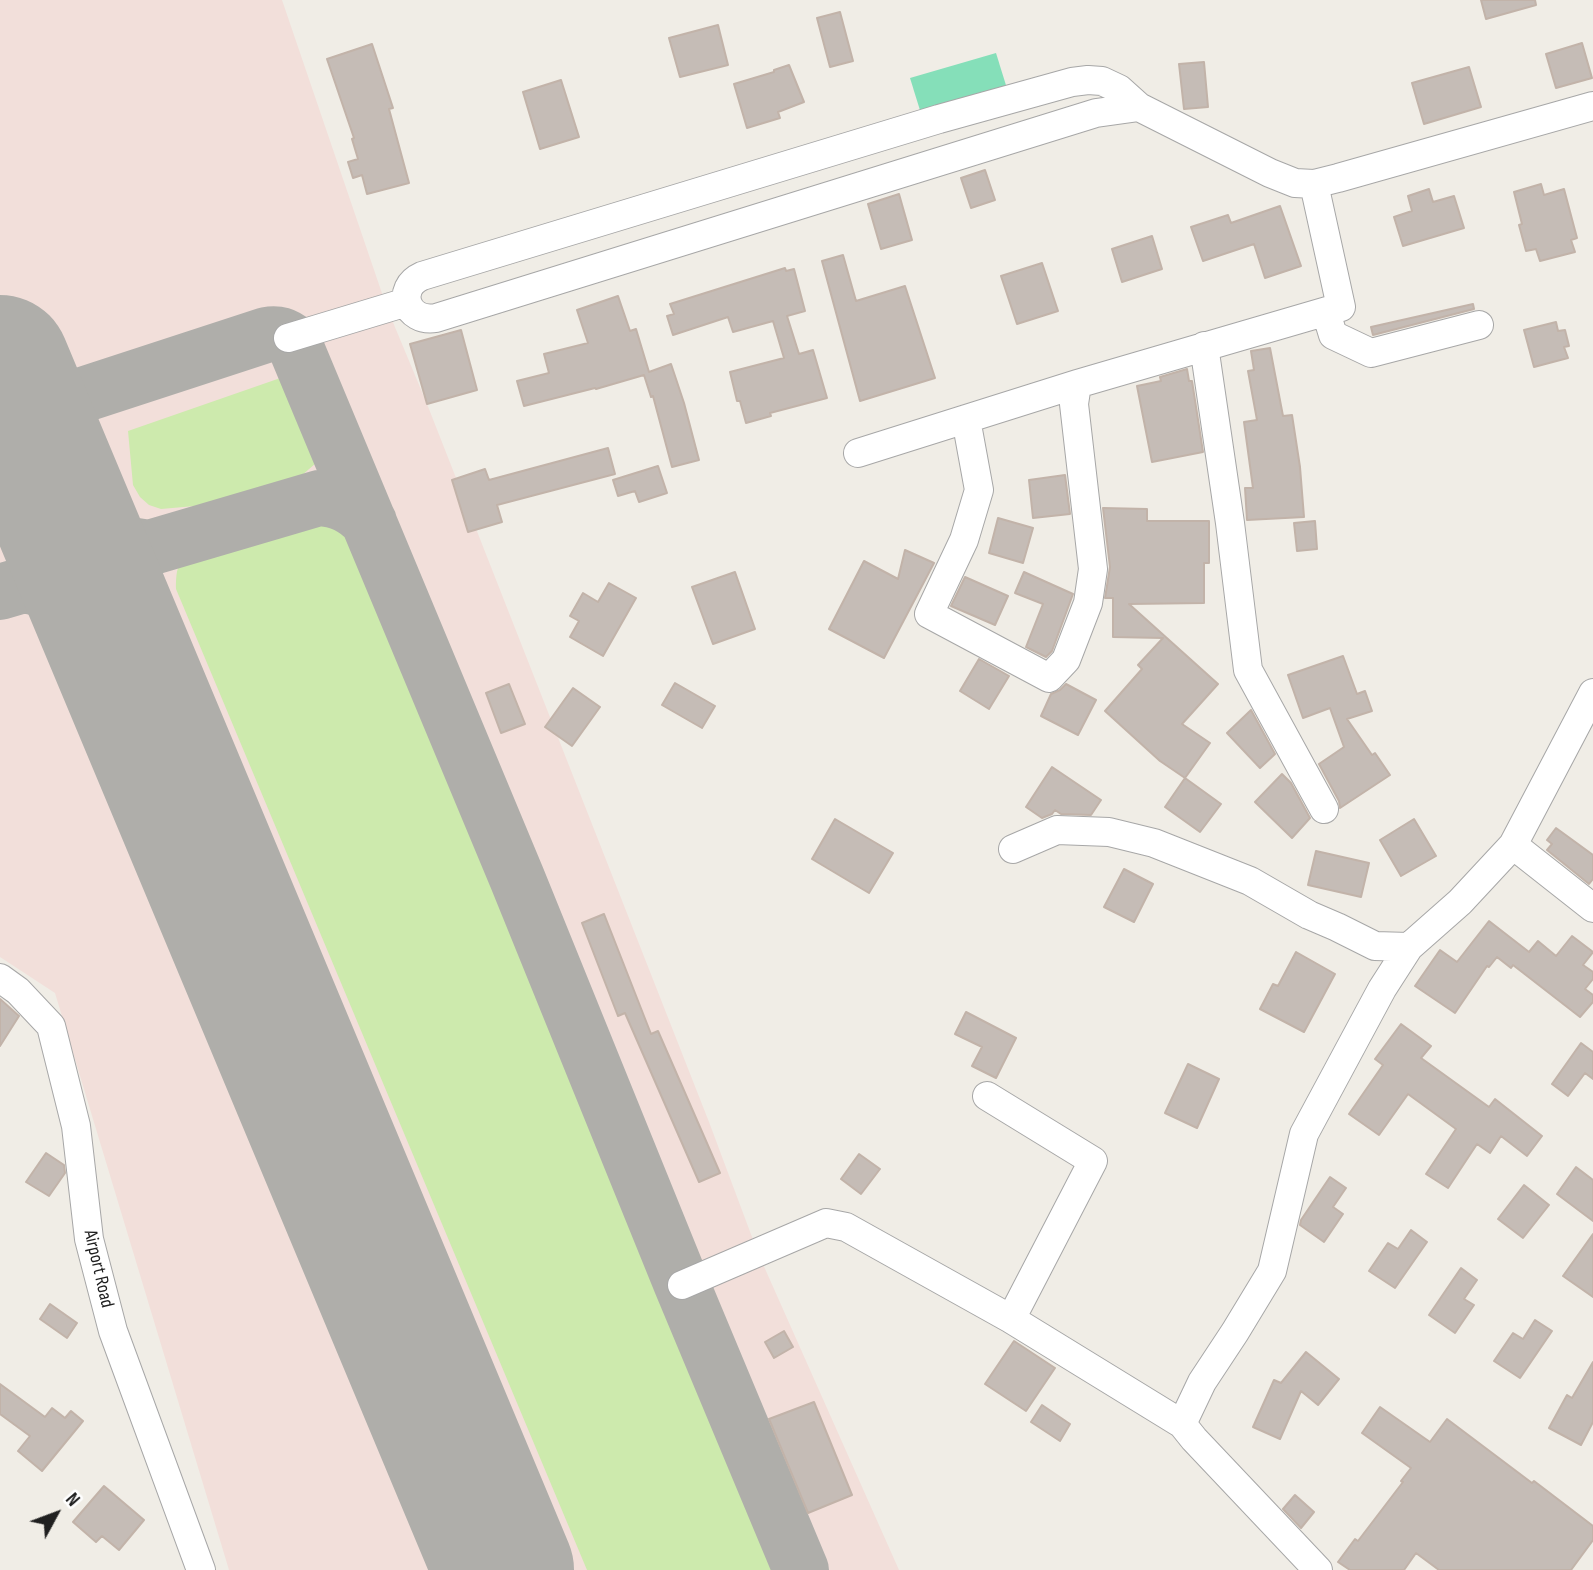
<!DOCTYPE html>
<style>
body{margin:0}
#map{position:relative;width:1593px;height:1570px;overflow:hidden;background:#f0ede6;font-family:"Sofia Sans Condensed",sans-serif}
canvas{display:block}
.north{position:absolute;left:21px;top:1479px;width:70px;height:70px;-webkit-text-stroke:5px #fff;paint-order:stroke;rotate:49deg;font-size:19px;font-weight:700;line-height:28px;text-align:center;color:#202020}
.north::after{content:'';display:block;margin:auto;width:24px;height:32px;background:#202020;clip-path:polygon(50% 0,100% 100%,50% 72%,0 100%)}
</style>
<div id="map">
<canvas width="1593" height="1570"></canvas>
<div class="north">N</div>
</div>
<script>
const ctx = document.querySelector('canvas').getContext('2d');
ctx.lineJoin = 'round';
function fill(path, color) { ctx.fillStyle = color; ctx.fill(path, 'evenodd'); }
function strokePath(path, color, width, dash) { ctx.strokeStyle = color; ctx.lineWidth = width; ctx.lineCap = dash ? 'butt' : 'round'; ctx.setLineDash(dash || []); ctx.stroke(path); }
function write(font, color, halo, rows, align = 'center') {
  ctx.font = font + ' "Sofia Sans Condensed",sans-serif'; ctx.lineWidth = 7; ctx.setLineDash([]); ctx.textBaseline = 'middle'; ctx.strokeStyle = halo; ctx.fillStyle = color; for (const [text, x, y, turn = 0] of rows) {
    ctx.save(); ctx.translate(x, y); ctx.rotate((+turn || 0) * Math.PI / 180); ctx.textAlign = isNaN(turn) ? turn : align; if (halo) ctx.strokeText(text, 0, 0); ctx.fillText(text, 0, 0); ctx.restore();
  }
}
const military = new Path2D(`
 M0,0H282L387,308L427,404L709,1122L758,1253L899,1570H229L55,993L0,957Z`);
const grass = new Path2D(`
 M289,375L315,427L321,447L316,463L293,483L195,506L161,509L149,505L140,497L133,485L128,431Z
 M329,513L340,517L355,534L788,1570H587L176,589C176,572 177,562 190,550L308,518Z`);
const pitch = new Path2D(`
 M996,53L1009,95L923,120L910,78Z`);
const taxiway = new Path2D(`
 M21,415L266,335C278,333 285,335 294,343L517,878L682,1285L801,1570
 M25,585C50,559 55,546 61,511L102,535L123,544L149,548
 M25,585C49,590 72,597 92,612C99,618 105,625 112,631
 M0,592L319,498C340,500 354,506 369,522`);
const runway = new Path2D(`
 M0,365L504,1570`);
const building = new Path2D(`
 M1481,0H1535L1536,5L1486,19Z
 M840,12L853,61L830,67L817,18Z
 M718,25L728,65L680,77L669,38Z
 M1582,43L1592,78L1556,88L1546,54Z
 M372,44L393,108L389,109L409,183L367,194L362,175L353,178L348,162L358,159L352,139L354,138L327,59Z
 M1204,62L1208,107L1184,109L1179,64Z
 M789,65L804,102L778,112L780,118L747,128L734,84L774,72V70Z
 M1469,67L1481,107L1424,124L1412,83Z
 M561,80L579,137L540,149L523,92Z
 M985,170L995,200L971,208L961,178Z
 M1541,184L1544,195L1564,189L1577,238L1571,240L1575,252L1540,261L1536,249L1526,251L1519,225L1522,224L1514,192Z
 M1429,189L1433,202L1454,196L1464,228L1403,246L1394,217L1412,211L1408,196Z
 M899,194L912,240L881,249L868,204Z
 M1280,206L1301,266L1265,278L1254,244L1203,261L1191,227L1228,215L1231,223Z
 M1152,236L1162,269L1122,282L1112,249Z
 M843,255L856,301L905,286L935,378L860,401L822,261Z
 M1042,263L1058,311L1017,324L1001,276Z
 M785,268L786,271L794,269L805,311L787,316L799,354L813,350L827,398L770,413L771,416L746,423L740,401H737L730,372L784,358L773,321L733,332L728,317L673,335L667,316L674,314L670,304Z
 M618,296L630,331L636,329L649,372L671,364L684,403L699,460L672,467L653,396L651,397L644,375L596,389L595,388L524,406L517,381L549,373L544,354L588,343L577,310Z
 M1473,304L1474,309L1373,335L1371,327Z
 M1556,322L1558,331L1565,330L1569,346L1564,347L1568,358L1534,367L1524,330Z
 M461,330L477,390L427,404L410,344Z
 M1270,348L1283,416L1292,415L1300,467L1304,517L1247,520L1245,488H1253L1244,422L1257,420L1248,371L1254,370L1251,351Z
 M1187,369L1189,381H1192L1203,452L1152,462L1137,386L1161,381L1160,377Z
 M608,448L615,474L497,505L502,522L468,532L452,480L485,469L489,480Z
 M658,466L667,493L639,502L635,491L618,496L613,480Z
 M1065,475L1070,514L1033,518L1029,480Z
 M1103,508L1147,509V521H1209V563H1204V603L1129,604L1218,684L1182,724L1210,743L1185,778L1160,761L1105,711L1142,669L1138,665L1163,638L1113,637V598H1105L1110,567Z
 M998,518L1033,528L1023,563L989,553Z
 M1315,521L1317,549L1297,551L1294,523Z
 M905,550L934,563L884,658L829,629L864,561L898,579Z
 M735,572L755,629L713,644L692,587Z
 M1024,572L1073,594L1052,651L1046,657L1026,647L1043,604L1015,593Z
 M965,577L1008,596L995,625L951,606Z
 M609,583L636,598L603,656L570,637L579,621L570,616L583,593L598,602Z
 M1343,656L1357,694L1365,691L1372,711L1347,719L1372,755L1375,753L1390,775L1340,808L1339,801L1319,764L1344,747L1330,708L1303,718L1288,675Z
 M979,659L1009,676L989,709L960,691Z
 M675,683L715,706L702,728L662,705Z
 M509,684L525,724L501,733L486,693Z
 M1066,684L1096,700L1078,735L1041,716L1051,694L1060,690Z
 M573,688L600,707L572,746L545,727Z
 M1251,710L1275,754L1260,768L1227,733Z
 M1052,767L1101,800L1091,815L1061,814L1055,810L1052,814L1042,818L1026,807Z
 M1282,774L1291,783L1310,818L1292,838L1255,802Z
 M1185,778L1221,804L1200,832L1165,807Z
 M835,819L893,853L869,893L812,859Z
 M1414,819L1436,856L1401,876L1380,840Z
 M1556,828L1593,855V879L1589,884L1547,850L1552,844L1547,840Z
 M1316,851L1369,863L1361,897L1308,885Z
 M1124,869L1153,884L1134,922L1104,907Z
 M604,914L651,1034L658,1031L720,1173L699,1182L625,1013L618,1016L582,923Z
 M1489,921L1529,952L1538,941L1556,956L1572,936L1593,952L1583,965L1593,972V979L1585,989L1593,995V1002L1580,1017L1513,965L1511,968L1497,957L1489,967L1487,966L1455,1013L1415,986L1440,950L1457,962Z
 M1296,952L1335,974L1304,1032L1260,1009L1273,984L1278,986Z
 M0,999L19,1016L0,1046Z
 M966,1012L1016,1038L996,1078L972,1066L982,1047L955,1034Z
 M1401,1024L1431,1046L1421,1058L1489,1107L1495,1099L1542,1136L1527,1156L1501,1136L1490,1153L1477,1144L1448,1188L1426,1174L1456,1129L1408,1094L1379,1135L1349,1114L1383,1065L1375,1059Z
 M1581,1043L1593,1052V1079L1585,1073L1568,1096L1552,1084Z
 M1188,1064L1219,1079L1197,1128L1165,1113Z
 M46,1153L64,1165L65,1173L49,1196L26,1182Z
 M859,1154L880,1169L861,1194L841,1179Z
 M1576,1167L1593,1180V1221L1557,1194Z
 M1330,1177L1346,1188L1333,1207L1343,1214L1324,1242L1300,1225L1301,1220Z
 M1524,1185L1549,1205L1523,1238L1498,1219Z
 M1411,1230L1427,1242L1395,1288L1369,1271L1388,1243L1398,1249Z
 M1593,1234V1297L1563,1276Z
 M1461,1268L1477,1280L1464,1299L1474,1305L1455,1333L1429,1315Z
 M50,1304L77,1323L67,1338L40,1319Z
 M1535,1320L1552,1331L1520,1378L1494,1361L1513,1333L1523,1339Z
 M784,1331L793,1347L774,1358L765,1342Z
 M1014,1341L1055,1368L1026,1411L985,1384Z
 M1306,1352L1339,1379L1318,1405L1301,1391L1280,1439L1253,1427L1274,1380L1281,1383Z
 M1593,1362V1422L1581,1445L1549,1428L1567,1395L1572,1398Z
 M0,1384L45,1417L52,1408L65,1418L71,1411L83,1421L42,1471L18,1451L30,1436L0,1414Z
 M814,1402L852,1495L808,1513L769,1419Z
 M1042,1405L1070,1424L1060,1441L1031,1422Z
 M1380,1407L1430,1442L1447,1419L1532,1483L1534,1481L1593,1526V1540L1571,1570H1439L1416,1553L1404,1570H1350L1338,1562L1355,1539L1358,1541L1403,1482L1401,1481L1411,1468L1362,1433Z
 M104,1486L144,1520L119,1550L102,1536L96,1542L73,1522Z
 M1295,1495L1314,1512L1301,1528L1283,1509Z`);
const minor = new Path2D(`
 M1139,107L1096,113L436,318C406,323 395,288 422,276L939,119L1072,82L1088,80L1102,81L1119,89L1139,107L1270,173L1295,183L1314,184L1338,178L1593,106
 M1326,312L1333,335L1371,353L1479,325
 M288,338L407,302
 M1204,346L1230,523L1248,670L1324,809
 M966,419L979,490L964,540L929,614L1049,678L1066,660L1088,603L1093,569L1074,404L1077,384
 M858,453L1077,384L1341,307L1314,184
 M1513,845L1593,908
 M1013,849L1057,830L1109,832L1154,843L1250,881L1309,915L1337,927L1375,946L1409,947
 M0,978L18,991L51,1026L76,1126L89,1239L113,1331L201,1570
 M987,1096L1093,1161L1011,1319
 M682,1285L826,1223L846,1227L1011,1319L1182,1424L1194,1439L1318,1570
 M1182,1424L1202,1382L1235,1332L1272,1271L1304,1134L1382,989L1409,947L1460,902L1513,845L1593,693`);
const streetNames = [
 ["Airport Road",98,1269,77]
];
fill(military, '#f2dfda');
fill(grass, '#cdeaad');
fill(pitch, '#85dfb9');
strokePath(taxiway, '#afaeaa', 56);
strokePath(runway, '#afaeaa', 140);
fill(building, '#c5bcb6');
strokePath(building, '#c2b3a9', 2);
strokePath(minor, '#a7a7a7', 30);
strokePath(minor, '#fff', 28);
write('19px', '#202020', '#fff', streetNames);
</script>
